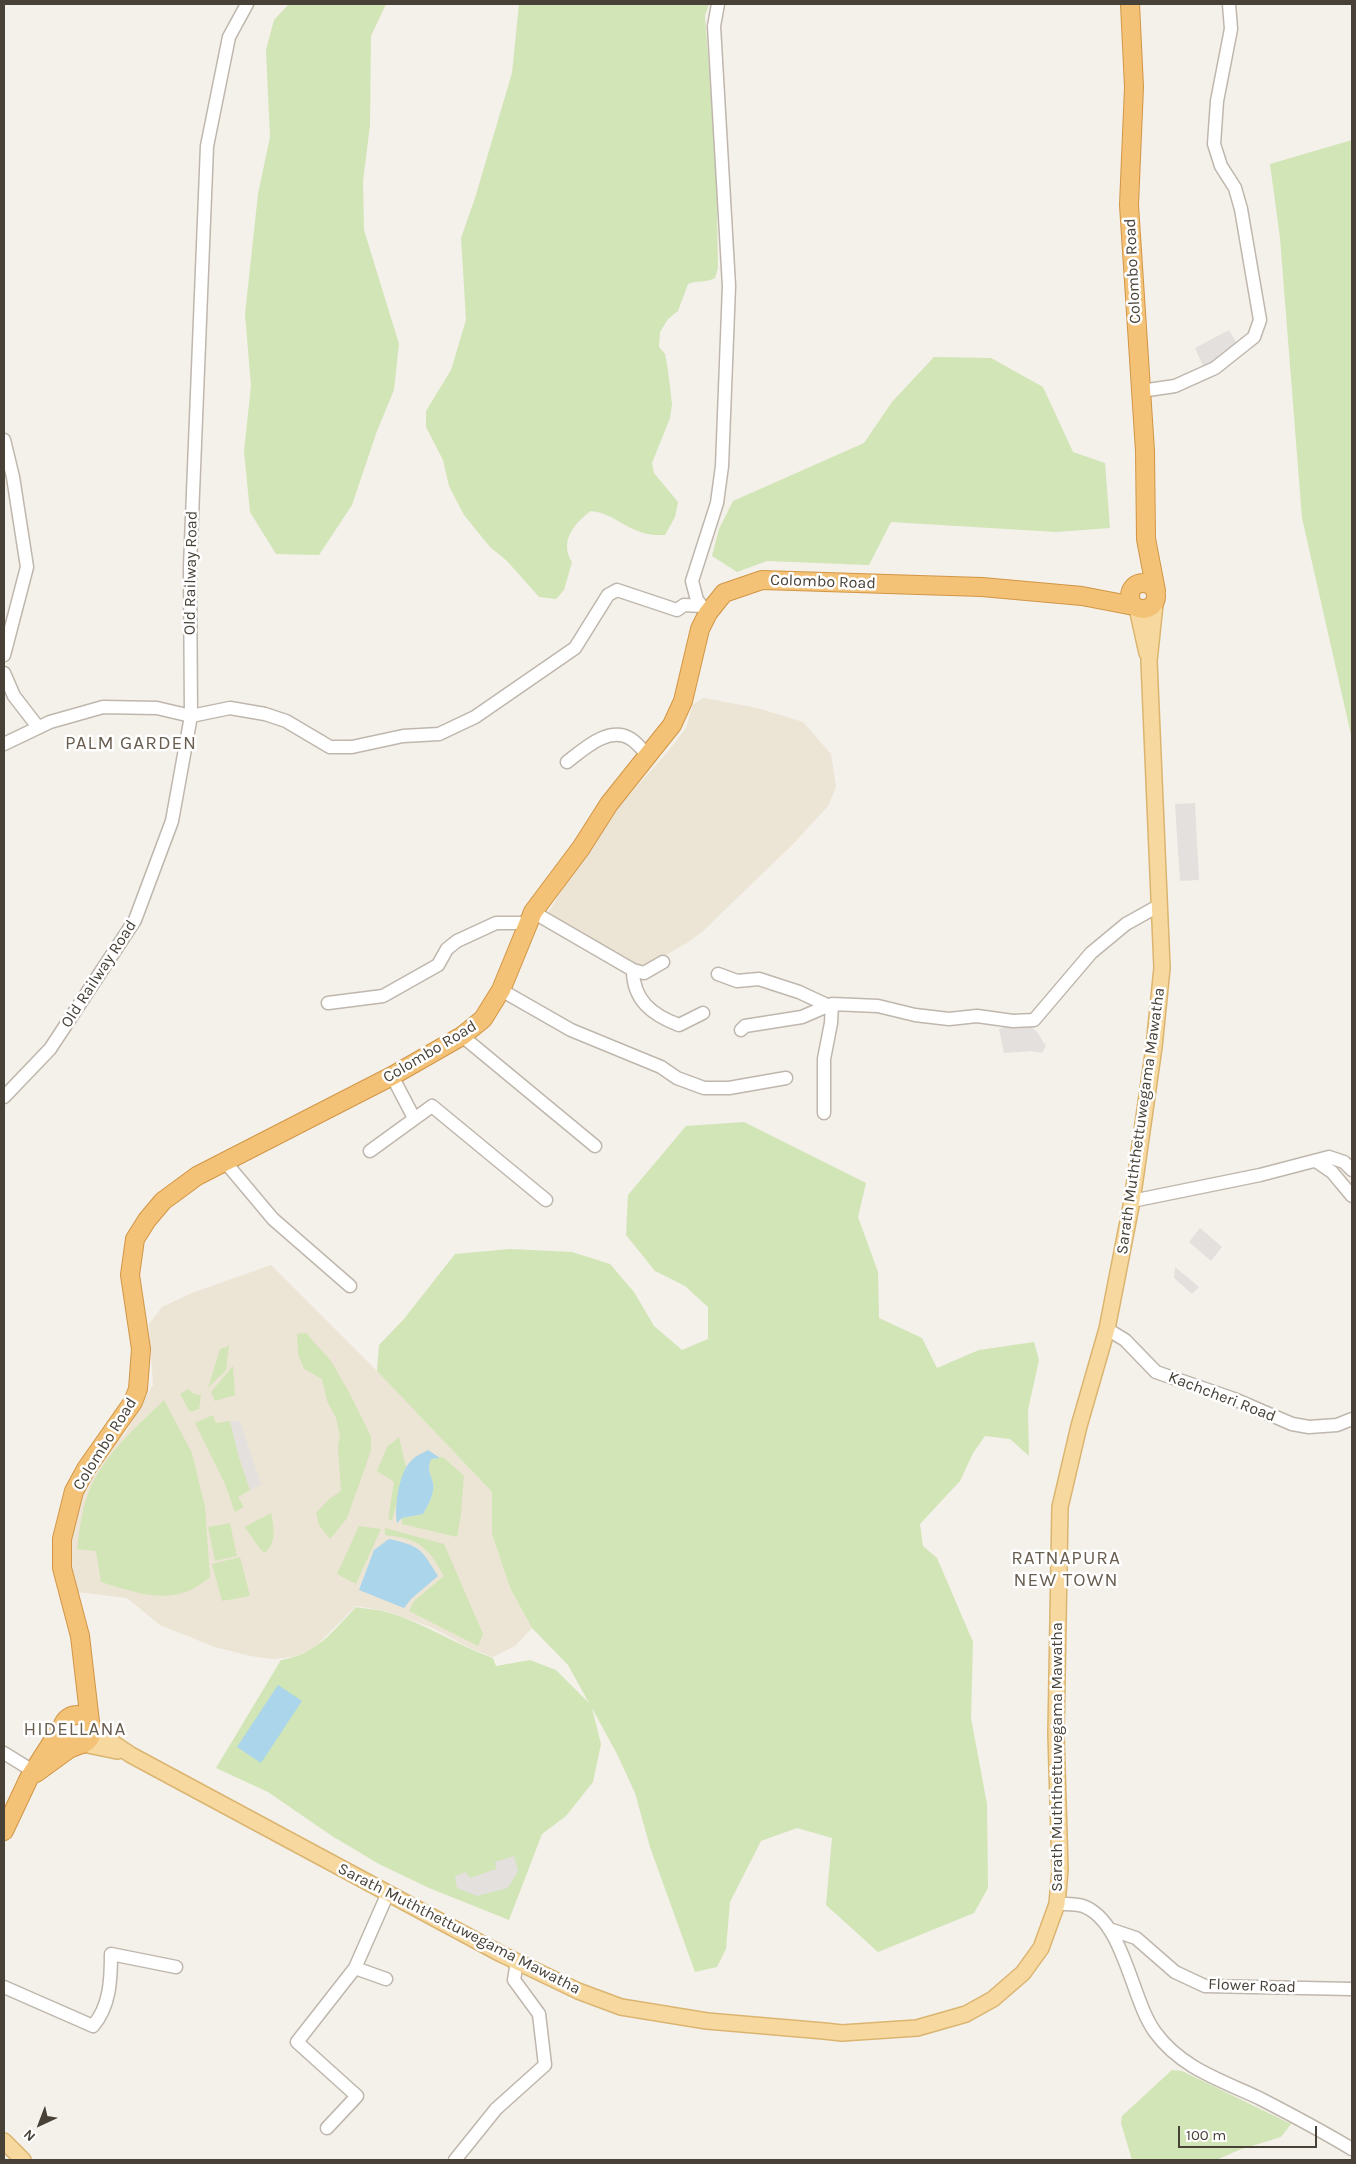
<!DOCTYPE html>
<style>
body{margin:0}
#map{position:relative;width:1356px;height:2164px;overflow:hidden;background:#f4f0ea;font-family:Karla,sans-serif}
canvas{display:block}
.frame{position:absolute;inset:0;border:5px solid #474138;pointer-events:none}
.north{position:absolute;left:15px;top:2099px;width:50px;height:50px;-webkit-text-stroke:4px #fff;paint-order:stroke;rotate:223deg;font-size:14px;font-weight:700;line-height:20px;text-align:center;color:#474138}
.north::after{content:'';display:block;margin:auto;width:18px;height:22px;background:#474138;clip-path:polygon(50% 0,100% 100%,50% 72%,0 100%)}
.scale{position:absolute;left:1178px;top:2126px;width:139px;height:22px;box-sizing:border-box;border:2px solid #474138;border-top:0;padding-left:6px;font-size:15px;line-height:18px;white-space:nowrap;color:#474138;-webkit-text-stroke:4px #fff;paint-order:stroke}
</style>
<div id="map">
<canvas width="1356" height="2164"></canvas>
<div class="frame"></div>
<div class="north">N</div>
<div class="scale">100 m</div>
</div>
<script>
const ctx = document.querySelector('canvas').getContext('2d');
ctx.lineJoin = 'round';
function fill(path, color) { ctx.fillStyle = color; ctx.fill(path, 'evenodd'); }
function strokePath(path, color, width, dash) { ctx.strokeStyle = color; ctx.lineWidth = width; ctx.lineCap = dash ? 'butt' : 'round'; ctx.setLineDash(dash || []); ctx.stroke(path); }
function write(font, color, halo, rows, align = 'center') {
  ctx.font = font + ' Karla,sans-serif'; ctx.lineWidth = 5; ctx.setLineDash([]); ctx.textBaseline = 'middle'; ctx.strokeStyle = halo; ctx.fillStyle = color; for (const [text, x, y, turn = 0] of rows) {
    ctx.save(); ctx.translate(x, y); ctx.rotate((+turn || 0) * Math.PI / 180); ctx.textAlign = isNaN(turn) ? turn : align; if (halo) ctx.strokeText(text, 0, 0); ctx.fillText(text, 0, 0); ctx.restore();
  }
}
const education = new Path2D(`
 M704,698L757,708L803,722L831,754L836,787L828,806L794,843L702,932L687,943L644,967L636,965L548,913L602,826L670,749L686,728L693,704Z
 M271,1265L377,1371L492,1492V1534L510,1588L532,1628L515,1646L493,1657L470,1648L433,1628L386,1611L356,1606L314,1648L294,1657L273,1659L250,1656L215,1647L160,1625L127,1598L77,1592L65,1553L72,1515L93,1463L125,1434L153,1385L149,1324L162,1307L192,1293Z`);
const green = new Path2D(`
 M289,4H386L371,36L370,125L363,182L364,230L399,344L394,390L377,431L352,505L319,555L276,554L250,512L244,451L251,386L245,314L258,194L270,137L266,50L274,20Z
 M519,4H709L705,16L716,162L718,268L715,278C706,283 697,280 688,284L678,311L668,319L660,332L659,347L665,354L668,370L672,404L670,418L652,463L654,473L678,502L675,517L665,535C629,537 619,514 591,511C574,523 559,542 572,562L564,590L556,599L539,597L507,561L490,547L464,515L449,486L443,460L426,427V411L451,370L466,320L461,238L475,198L512,73Z
 M1352,140V739L1302,518L1280,238L1270,164Z
 M934,357L991,358L1043,387L1073,452L1105,463L1110,528L1056,532L891,522L869,565L767,561L737,572L712,556L719,529L733,501L864,443L892,402Z
 M744,1122L866,1183L858,1217L878,1272L879,1318L922,1338L937,1368L979,1350L1034,1342L1039,1360L1028,1410L1029,1456L1010,1439L985,1436L973,1453L960,1481L920,1524L923,1546L937,1558L973,1642L971,1718L987,1804L988,1888L974,1913L878,1952L826,1905L832,1838L797,1828L761,1841L730,1902L726,1949L717,1967L695,1972L650,1847L635,1793L617,1754L592,1708L601,1744L593,1782L566,1816L542,1834L509,1920L429,1888L379,1864L332,1836L268,1792L216,1768L281,1660C316,1655 333,1631 356,1607C366,1609 377,1609 387,1612C424,1623 457,1645 493,1658L496,1666L530,1660L556,1670L589,1703L568,1665L532,1628L510,1588L492,1534V1492L377,1371L379,1345L404,1319L455,1254L510,1249L572,1252L610,1264L634,1292L654,1326L682,1350L708,1339V1307L685,1286L655,1271L626,1235L628,1195L686,1126Z
 M306,1333L331,1361L350,1394L371,1436V1451L347,1518L330,1539L319,1525L316,1513L329,1499L341,1491L338,1446L340,1436L336,1418L327,1401L322,1379L304,1369L298,1354L297,1334Z
 M229,1344L226,1370L208,1388L220,1349L227,1347Z
 M233,1366L235,1395L215,1401L211,1392Z
 M188,1389L194,1394L201,1395L199,1409L190,1412L180,1394Z
 M164,1400L192,1453L205,1507L210,1577C175,1608 141,1594 101,1582L96,1551L77,1549C79,1533 81,1515 86,1500C99,1458 133,1431 164,1400Z
 M213,1415L216,1423L230,1421L239,1457L250,1490L238,1497L244,1507L235,1512L225,1484L195,1423Z
 M399,1437L406,1467L392,1520L388,1519L394,1482L377,1471L387,1447Z
 M443,1457L464,1476L461,1514L457,1537L402,1524V1518L423,1514C428,1505 435,1494 433,1483C430,1471 428,1472 431,1459Z
 M271,1513C274,1528 277,1541 265,1553L260,1549L245,1527Z
 M230,1523L237,1556L215,1561L208,1527Z
 M359,1526L381,1529L356,1584L337,1574Z
 M385,1528L444,1544L483,1634L478,1646L409,1611L414,1601L444,1576C427,1546 420,1539 385,1535Z
 M240,1557L250,1596L222,1601L212,1564Z
 M1172,2070L1182,2071L1291,2124L1281,2137L1239,2150L1216,2160H1132L1121,2123L1122,2116Z`);
const parking = new Path2D(`
 M1229,330L1240,349L1206,373L1195,348Z
 M1195,803L1199,880L1180,881L1175,804Z
 M1028,1023L1037,1032L1046,1046L1042,1053L1031,1051L1004,1053L999,1029L1009,1025Z
 M1200,1228L1222,1247L1211,1261L1189,1242Z
 M1175,1267L1199,1287L1192,1294L1174,1278Z
 M230,1421H240L261,1485L250,1490L239,1457Z
 M514,1856L518,1871L508,1888L477,1896L457,1888L455,1876L466,1872L470,1878L496,1869L495,1862Z`);
const water = new Path2D(`
 M428,1450L440,1458L431,1459C427,1472 430,1471 433,1483C435,1494 428,1505 423,1514L402,1518L397,1523C394,1508 399,1472 411,1461C415,1456 423,1453 428,1450Z
 M389,1539C421,1546 421,1549 438,1576L411,1599L404,1608L359,1590L374,1550Z
 M278,1685L302,1701L261,1763L237,1747Z`);
const minor = new Path2D(`
 M1141,391L1175,386L1215,368L1254,337L1260,320L1241,209L1235,188L1221,166L1214,144L1217,101L1231,29L1229,4
 M4,440L13,477L27,567L4,655
 M705,610L697,600L692,581L717,503L722,466L729,286L714,26L718,4
 M4,673L14,696L38,727
 M4,744L50,722L103,707L157,708L191,716L230,708L265,714L286,721L330,747H352L403,736L439,734L475,717L575,648L608,595L617,590L677,610L684,605L702,606
 M567,762C584,749 609,725 631,739C637,743 643,750 648,756
 M533,912L633,970C633,1000 652,1015 679,1025L703,1013
 M633,970L644,973L663,962
 M718,974L737,981L759,979L799,992L827,1005
 M501,990L571,1030L661,1067L677,1078L704,1088H729L786,1078
 M328,1003L383,996L438,965L447,949L457,941L496,923H527
 M741,1030L745,1026L802,1017L832,1004L878,1006L915,1015L949,1019L977,1016L1013,1021L1034,1020L1091,953L1126,924L1160,905
 M462,1036L595,1146
 M392,1076L414,1118
 M4,1097L50,1049L135,920L172,821L191,716L190,567L207,146L229,37L247,4
 M824,1113V1059L831,1023L832,1004
 M370,1151L432,1106L546,1200
 M1316,1161L1332,1172L1352,1196
 M226,1163L273,1219L350,1286
 M1132,1201L1260,1175L1329,1157L1344,1162L1352,1170
 M1107,1329L1125,1340L1156,1372L1234,1399L1292,1424L1309,1427L1337,1425L1352,1419
 M4,1753L33,1771
 M1057,1904C1065,1904 1075,1903 1083,1906C1124,1921 1131,1999 1155,2032C1181,2068 1221,2080 1259,2098C1290,2114 1322,2131 1352,2149
 M1109,1929L1136,1938L1175,1972L1205,1986L1352,1989
 M386,1979L355,1968L388,1893
 M4,1987L93,2026C110,2006 111,1980 111,1954L176,1967
 M327,2128L357,2096L297,2042L355,1968
 M455,2160L496,2109L545,2065L539,2014L514,1980L517,1962`);
const major = new Path2D(`
 M1137,608L1147,653
 M91,1724L98,1733L131,1755L501,1954L578,1991L621,2007L707,2021L824,2031L842,2033L917,2028L966,2014L993,1999L1023,1973L1041,1948L1057,1904L1060,1870L1056,1734L1060,1507L1079,1426L1107,1329L1132,1201L1154,1047L1162,968L1149,661L1155,604
 M83,1744L117,1751
 M4,2141L23,2160`);
const highway = new Path2D(`
 M1130,4L1134,87L1129,205L1145,451L1146,539L1156,591
 M1130 596a13 13 0 1 1 26 0a13 13 0 1 1-26 0Z
 M62 1730a15 15 0 1 1 30 0a15 15 0 1 1-30 0Z
 M90,1722L80,1636L62,1568V1539L74,1491L86,1469L133,1402L138,1389L141,1349L130,1275L135,1239L147,1220L163,1201L197,1176L392,1076L462,1036L483,1019L501,990L533,912L581,848L609,804L672,725L683,701L700,629L708,613L724,593L762,580L982,587L1082,596L1134,606
 M36,1773L69,1749L79,1745
 M4,1831L29,1778L63,1725`);
const streetNames = [
 ["Colombo Road",1133,271,-93],
 ["Old Railway Road",191,573,-89],
 ["Colombo Road",823,582,2],
 ["Old Railway Road",99,974,-57],
 ["Colombo Road",430,1052,-31],
 ["Sarath Muththettuwegama Mawatha",1141,1121,-82],
 ["Kachcheri Road",1222,1397,21],
 ["Colombo Road",105,1444,-58],
 ["Sarath Muththettuwegama Mawatha",1057,1757,-90],
 ["Sarath Muththettuwegama Mawatha",459,1929,27],
 ["Flower Road",1252,1986,2]
];
const quarterNames = [
 ["PALM GARDEN",131,744],
 ["RATNAPURA",1066,1559],
 ["NEW TOWN",1066,1581],
 ["HIDELLANA",75,1730]
];
fill(education, '#ece4d5');
fill(green, '#d2e5b6');
fill(parking, '#e3e0de');
fill(water, '#abd5eb');
strokePath(minor, '#bfb7ad', 15);
strokePath(major, '#dbb570', 18);
strokePath(highway, '#d29646', 20);
strokePath(minor, '#fff', 12);
strokePath(major, '#f7d9a0', 15);
strokePath(highway, '#f3c276', 18);
write('16px', '#474138', '#fff', streetNames);
ctx.letterSpacing = '1px';
write('19px', '#695e50', '#fff', quarterNames);
ctx.letterSpacing = '0px';
</script>
